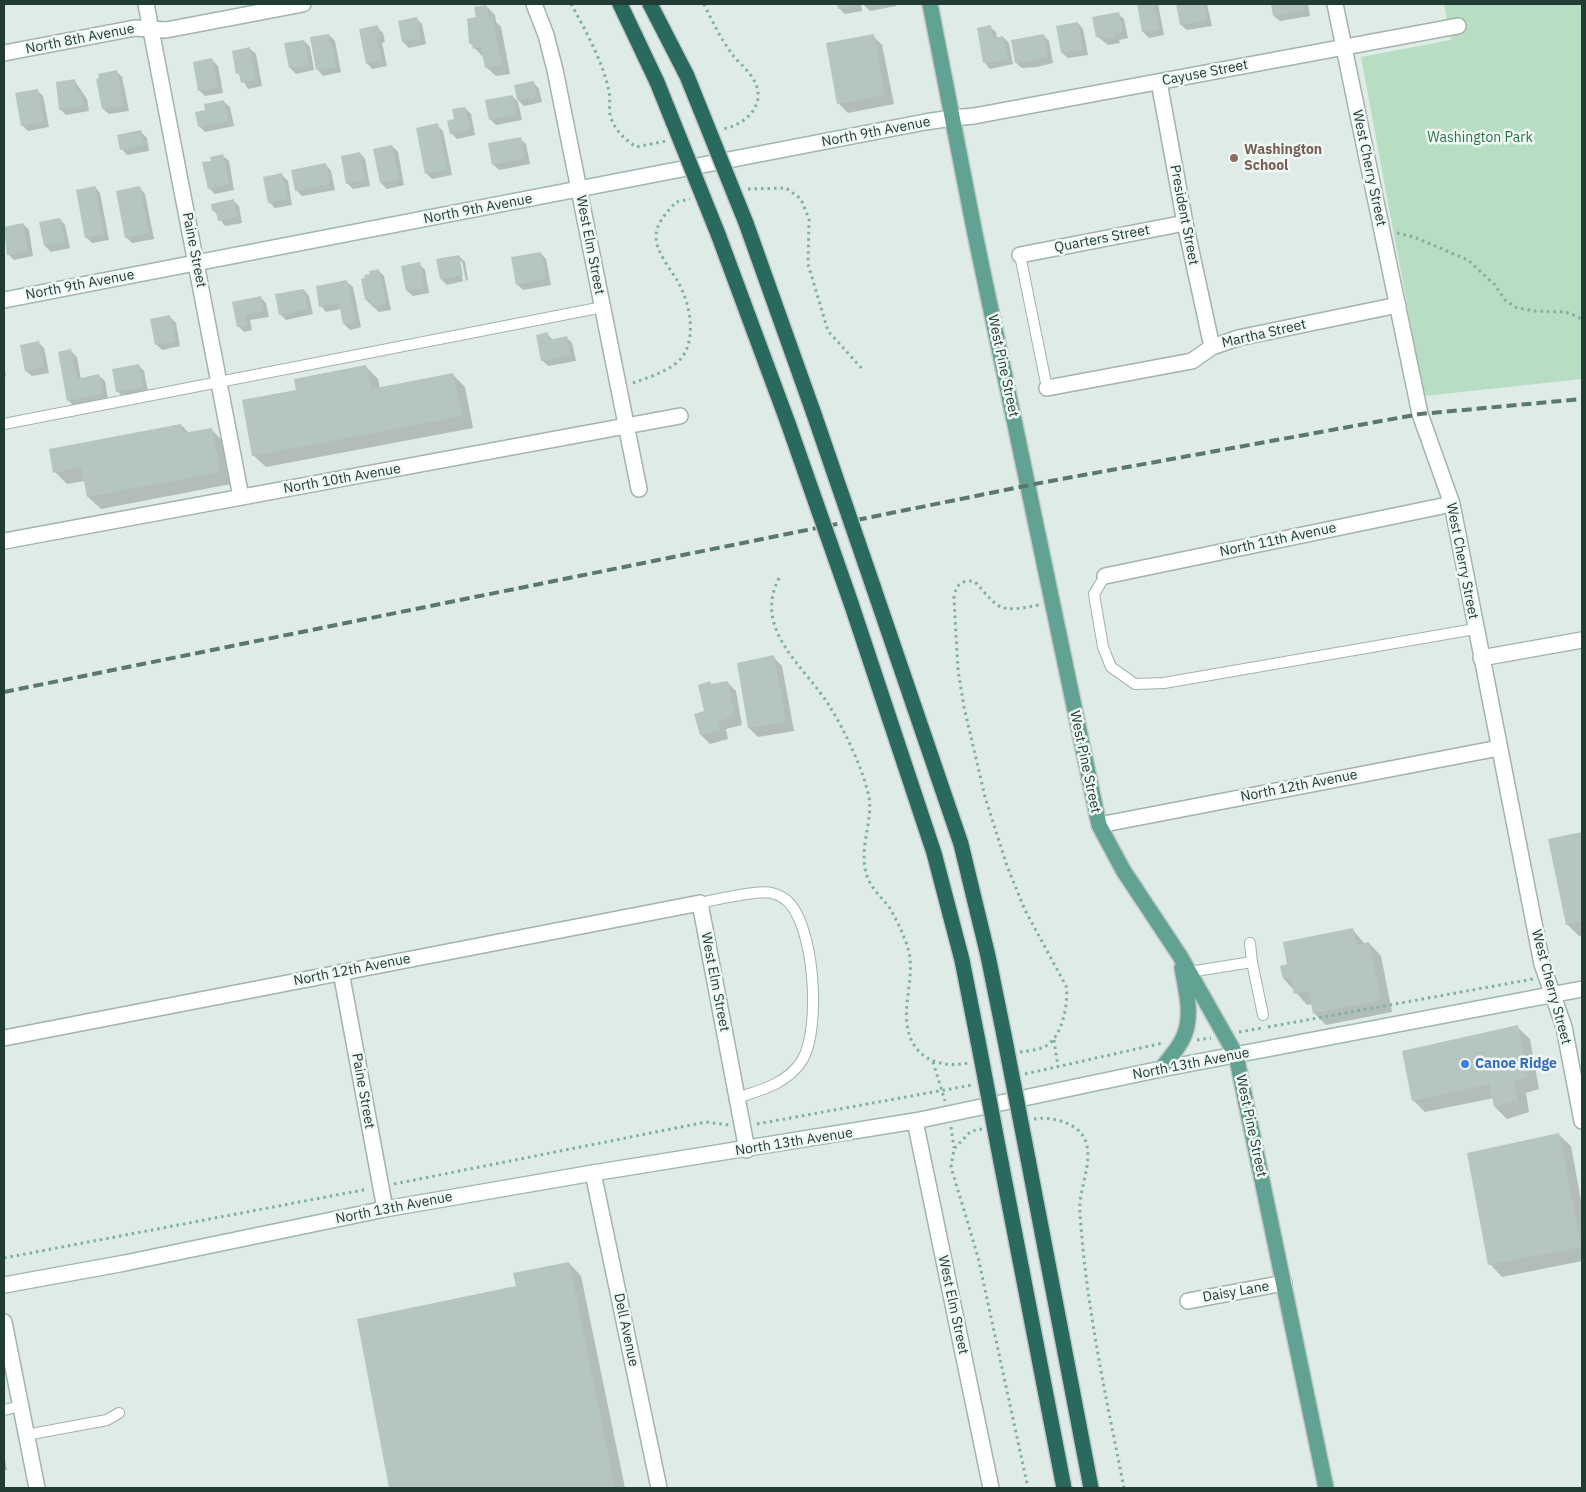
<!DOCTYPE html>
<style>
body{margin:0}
#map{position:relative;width:1586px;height:1492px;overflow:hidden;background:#dfebe6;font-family:"IBM Plex Sans",sans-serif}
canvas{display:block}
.frame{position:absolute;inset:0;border:5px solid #203c35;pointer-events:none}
</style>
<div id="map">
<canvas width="1586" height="1492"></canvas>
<div class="frame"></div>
</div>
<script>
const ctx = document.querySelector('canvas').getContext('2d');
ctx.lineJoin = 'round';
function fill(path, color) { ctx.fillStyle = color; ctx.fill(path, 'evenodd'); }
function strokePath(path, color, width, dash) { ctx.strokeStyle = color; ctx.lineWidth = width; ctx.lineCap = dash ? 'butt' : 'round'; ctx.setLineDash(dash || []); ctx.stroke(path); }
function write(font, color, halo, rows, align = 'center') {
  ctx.font = font + ' "IBM Plex Sans",sans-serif'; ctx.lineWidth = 5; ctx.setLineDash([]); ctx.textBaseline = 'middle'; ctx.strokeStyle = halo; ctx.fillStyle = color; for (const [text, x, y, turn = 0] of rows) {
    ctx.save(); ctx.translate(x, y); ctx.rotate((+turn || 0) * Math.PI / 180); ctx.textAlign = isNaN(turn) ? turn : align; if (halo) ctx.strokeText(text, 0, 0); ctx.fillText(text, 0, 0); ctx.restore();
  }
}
const green = new Path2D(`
 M1444,4H1582V379L1424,396L1361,57L1451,40Z`);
const shadow = new Path2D(`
 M838,4H861L862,11L845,14L839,8Z
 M863,4H896V6L870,11Z
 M1138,4H1158L1164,35L1149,38L1143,32Z
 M1177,4H1207L1212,26L1187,30L1181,25Z
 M1272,4H1308L1310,16L1280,21L1274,16Z
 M486,6L495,15L496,22L501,27L510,74L496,76L486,67L483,57L470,43Z
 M1118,14L1124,19L1128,38L1119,40L1120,43L1108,45L1098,37L1094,18Z
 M417,19L422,24L426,44L409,48L403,42L399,22Z
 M1078,23L1083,29L1088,55L1068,58L1062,53Z
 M377,27L383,33L385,42L382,43L387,66L372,69L367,63Z
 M990,27L996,32L997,38L1003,37L1009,43L1013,64L990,69L985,63L978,29Z
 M329,35L335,41L341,72L323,76L318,70L311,38Z
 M1043,35L1049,41L1053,63L1037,67L1022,68L1016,63Z
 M873,36L882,45L894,104L848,113L839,104Z
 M304,41L310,47L314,70L296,74L290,68Z
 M250,49L256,54L262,86L248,89L238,73Z
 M212,60L218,66L223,93L205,96L199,90Z
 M116,71L122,77L129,111L109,114L103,109Z
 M74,80L87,99L89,111L66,115L60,109Z
 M534,83L539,89L542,102L524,106L518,100L515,86Z
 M37,90L43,96L49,127L28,131L22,125Z
 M512,96L518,102L522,120L496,125L490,119Z
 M224,102L230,107L234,126L205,132L199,126L207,111Z
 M465,108L471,114L475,135L457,139L451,133L455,120Z
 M437,125L443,131L452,175L432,179L426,173Z
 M141,132L147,138L149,151L127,155L122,149Z
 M520,139L526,144L530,164L499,170L493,164Z
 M392,146L398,152L404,185L387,189L381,183Z
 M360,153L365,159L370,186L353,189L347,183Z
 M223,156L229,161L234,190L215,194L209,188Z
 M326,165L331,171L335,190L302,196L296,190Z
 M282,175L288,181L292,205L275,208L269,202Z
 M95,187L100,193L109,240L92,243L86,237Z
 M140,188L145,194L154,239L132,243L126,237Z
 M234,201L239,206L242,223L225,226L214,211Z
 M60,219L65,225L70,248L51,252L45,246L41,223Z
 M23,224L29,230L33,256L14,260L8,254L4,228Z
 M540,253L546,259L551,285L523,290L517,284Z
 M459,256L465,262L468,280L447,285L441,279ZM459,261H462L466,281H463Z
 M419,264L425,270L429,293L413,296L407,291Z
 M378,270L384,276L391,310L379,312L366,300L371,275Z
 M347,282L353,287L361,327L350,330L344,324L341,309L326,312L321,306Z
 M304,290L309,296L313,314L286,320L280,314Z
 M260,297L266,303L269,317L250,320L252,330L244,332L238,326L233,303Z
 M170,317L176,323L180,346L162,350L156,344Z
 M547,334L553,340L567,338L572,343L576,361L548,366L542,360Z
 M38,342L44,348L49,373L32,376L26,371Z
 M71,351L77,357L81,379L99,376L105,381L108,400L74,406L68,400Z
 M4,362L6,376L4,377Z
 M138,365L144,371L148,392L123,397L117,391Z
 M365,366L378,379L380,389L453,375L465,387L473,428L266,467L253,455L298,391Z
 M181,425L189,433L211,429L223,441L231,484L101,509L88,497L85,481L67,484L55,472Z
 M773,657L782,666L794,731L758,737L749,728Z
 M727,682L736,691L742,725L726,729L728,739L710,744L701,735L696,715L706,712L710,683L712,685Z
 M1582,833V936H1579L1567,924L1549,840Z
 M1352,929L1365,944L1369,943L1381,956L1392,1012L1326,1025L1314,1013L1313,1004L1307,1005L1284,979L1289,965Z
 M1517,1027L1530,1039L1539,1089L1526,1093L1529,1112L1507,1119L1495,1107L1494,1098L1425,1112L1413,1100Z
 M1558,1134L1571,1146L1582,1206V1261L1502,1277L1490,1264Z
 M569,1263L581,1276L625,1488H391L358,1320L517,1287Z
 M4,1453L7,1470L4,1471Z`);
const building = new Path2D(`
 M837,4H857V6L838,9Z
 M1137,4H1154L1159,29L1142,32Z
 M1176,4H1203L1207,20L1180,25Z
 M1271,4H1304L1305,10L1273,16Z
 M486,5L489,17L492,16L502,65L485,68L481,47L473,49L472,43L469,44L467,19L476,17L474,7Z
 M1119,12L1123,32L1114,34L1115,37L1102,40L1101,36L1096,37L1092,17Z
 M417,17L421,39L402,42L398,21Z
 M1078,22L1083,49L1061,53L1056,26Z
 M378,25L380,37H377L382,60L366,64L359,29Z
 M991,25L993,38L1003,36L1008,59L983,63L977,28Z
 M329,34L336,67L316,70L310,37Z
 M874,34L885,95L837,104L826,43Z
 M1044,34L1048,57L1030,62V61L1015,63L1011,40Z
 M304,40L309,65L289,68L284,43Z
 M250,47L256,80L241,83L239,73L236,74L232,51Z
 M212,58L218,87L198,91L193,62Z
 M117,70L124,105L102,109L96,79L99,78L98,74Z
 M75,79L77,92H81L84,105L59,110L56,82Z
 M534,81L537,97L517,100L514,85Z
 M38,89L44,122L21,126L15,93Z
 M513,95L517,114L489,120L485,100Z
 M224,100L228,121L198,127L195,112L205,110L204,104Z
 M465,107L470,130L450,134L447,121L454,119L452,109Z
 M438,123L447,170L425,174L416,128Z
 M141,130L144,145L120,150L117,135Z
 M521,137L525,158L492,165L488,143Z
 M392,145L399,180L380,183L373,149Z
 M360,152L365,180L346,184L341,156Z
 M223,154L229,184L208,189L202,162L211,161L210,157Z
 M326,163L330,184L295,191L291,170Z
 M282,173L287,199L268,203L263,177Z
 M95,186L104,234L85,238L76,190Z
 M140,186L149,233L125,238L116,191Z
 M234,199L237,217L218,221L216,211H212L211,204Z
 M60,218L65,242L44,246L39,222Z
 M23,223L28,251L7,255L4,227Z
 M541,252L546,279L516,285L511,257Z
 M459,255L463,275L440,279L436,259Z
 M420,262L424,288L406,291L401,266Z
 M379,269L386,304L372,307L370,299L365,300L361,279L365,278L364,275L370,274L369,271Z
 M347,280L356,322L343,324L339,303L319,307L316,286Z
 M304,289L308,309L279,315L275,294Z
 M261,296L264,311L245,315L247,325L237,327L232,302Z
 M170,315L175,341L155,345L150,319Z
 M548,332L549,340L567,336L571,355L541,361L536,335Z
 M39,341L44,367L25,371L20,345Z
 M71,349L77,379L99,374L103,394L67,401L58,352Z
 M139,364L143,387L116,392L112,369Z
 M366,365L371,389L453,373L462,416L252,456L242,400L296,390L294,379Z
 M181,424L183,433L212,428L220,472L87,497L81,467L53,473L49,449Z
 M774,655L786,722L748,728L737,663Z
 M710,681L711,684L728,681L734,716L718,721L720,730L700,735L694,714L704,711L698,685Z
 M1582,832V921L1566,925L1548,839Z
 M1353,928L1356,945L1369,942L1381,1000L1313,1014L1309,991L1294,994L1291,978L1283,979L1280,966L1287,964L1283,942Z
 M1518,1025L1528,1077L1514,1081L1518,1100L1494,1107L1490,1084L1412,1101L1402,1051Z
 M1559,1133L1581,1247L1488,1265L1467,1153Z
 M569,1262L615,1488H389L357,1319L516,1286L513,1273Z`);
const path = new Path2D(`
 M571,4C585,29 604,64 609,92C611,100 608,110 611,118C616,132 625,139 636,147L666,141
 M704,4C712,21 721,39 732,54C738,62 747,69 752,77C769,102 748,124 723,129
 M748,189L786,188L801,199L809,219L808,264L828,331L864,371
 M1397,233L1414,237L1468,260L1495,285L1505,300L1515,307L1533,311L1566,312L1582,319
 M633,383C647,378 663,373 675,364C699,347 691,304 678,282C671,270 657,253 656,238C655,224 668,211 676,202L690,199
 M779,578C752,631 806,667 830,707C845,731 863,769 869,797C873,823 858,849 867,876C871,888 881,897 889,907C897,920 905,937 909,952C914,977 904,1001 907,1024C911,1057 938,1069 968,1063
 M1268,1027L1533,979
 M1239,1032L1262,1028
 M1054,1040L1058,1067
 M1197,1040L1211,1038
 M1020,1052C1028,1051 1037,1050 1044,1047C1062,1039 1069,1003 1066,986L1025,910L1007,866L985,797L964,707L958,670L954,598C956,585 960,580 974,581C1001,610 997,613 1039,605
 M933,1062L945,1101
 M1025,1074L1163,1043
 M1034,1119C1052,1116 1080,1123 1086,1142C1093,1165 1078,1189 1080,1213C1086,1306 1106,1397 1124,1488
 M757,1124L972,1085
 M951,1127L954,1148
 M982,1129L971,1131L954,1149L951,1167L978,1257L1028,1488
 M394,1184L706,1122L729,1125
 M4,1258L368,1189`);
const lane = new Path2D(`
 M1020,255L1047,388
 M4,424L603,307
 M1105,576L1094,594L1103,647L1111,667L1135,684L1164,683L1475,629
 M700,903C715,900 759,889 772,893C776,894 782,897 785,899C815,921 822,1032 801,1062C786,1084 761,1090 737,1098
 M1252,962L1263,1015
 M1189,972L1252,962L1250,943
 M4,1410L21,1406
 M26,1435L107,1420L119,1413`);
const street = new Path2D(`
 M146,4L241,497
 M534,4L546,35L555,70L639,489
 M1335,4L1420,414L1452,504L1542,964L1564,1027L1582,1121
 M4,53L135,28L166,30L303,4
 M1159,82L1185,223L1212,347
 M952,118L974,116L1458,26
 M1020,255L1185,223
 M1047,388L1192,361L1212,347L1238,338L1398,305
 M4,541L680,416
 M1105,576L1452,504
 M1481,658L1582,640
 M1099,825L1499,748
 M341,972L385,1209
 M4,1038L700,903L747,1150
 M915,1121L991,1488
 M593,1173L659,1488
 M1188,1301L1284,1283
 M4,1322L37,1488`);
const secondary = new Path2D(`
 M4,300L925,122L952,118
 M4,1285L125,1263L385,1209L593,1173L915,1121L1161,1069L1582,989`);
const primary = new Path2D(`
 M930,4L975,234L1099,825L1123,870L1180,956L1236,1055L1326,1488
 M1161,1069C1168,1060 1177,1050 1182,1040C1194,1018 1186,991 1182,968`);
const highway = new Path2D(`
 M620,4L657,82
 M650,4L687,76
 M746,223L814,414
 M718,234L788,423
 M873,586L961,844L988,956L1004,1035
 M851,603L934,853L962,960L978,1041
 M1028,1159L1091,1488
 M1001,1162L1064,1488`);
const rail = new Path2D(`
 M4,692L1045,482L1420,414L1582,399`);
const highwayBridge = new Path2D(`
 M687,76L746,223
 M657,82L718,234
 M814,414L873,586
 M788,423L851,603
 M1004,1035L1028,1159
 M978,1041L1001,1162`);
const markers = [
 [1234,158,5,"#8d6e63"],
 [1465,1064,5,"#3f7fe0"]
];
const streetNames = [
 ["North 8th Avenue",80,39,-11],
 ["Cayuse Street",1205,73,-11],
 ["North 9th Avenue",876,132,-11],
 ["West Cherry Street",1369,168,78],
 ["North 9th Avenue",478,209,-11],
 ["President Street",1184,215,79],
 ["Quarters Street",1102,239,-11],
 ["West Elm Street",590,245,79],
 ["Paine Street",194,250,79],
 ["North 9th Avenue",80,285,-11],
 ["Martha Street",1264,334,-13],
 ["West Pine Street",1003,366,78],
 ["North 10th Avenue",342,479,-10],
 ["North 11th Avenue",1278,540,-12],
 ["West Cherry Street",1462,561,79],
 ["West Pine Street",1085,762,78],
 ["North 12th Avenue",1299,786,-11],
 ["North 12th Avenue",352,970,-11],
 ["West Elm Street",715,982,79],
 ["West Cherry Street",1551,987,75],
 ["North 13th Avenue",1191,1064,-11],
 ["Paine Street",363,1091,80],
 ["West Pine Street",1251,1126,78],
 ["North 13th Avenue",794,1142,-9],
 ["North 13th Avenue",394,1208,-11],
 ["Daisy Lane",1236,1292,-10],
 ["West Elm Street",953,1305,78],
 ["Dell Avenue",626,1330,78]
];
const parkNames = [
 ["Washington Park",1480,138]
];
const educationNames = [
 ["Washington",1244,150],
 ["School",1244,166]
];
const shopNames = [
 ["Canoe Ridge",1475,1064]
];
fill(green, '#b7ddc2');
fill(shadow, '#0003');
fill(building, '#b4c6bf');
strokePath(lane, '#a2b3ad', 12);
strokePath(street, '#a2b3ad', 18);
strokePath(secondary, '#9eb7af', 18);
strokePath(primary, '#c1c8c6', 18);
strokePath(highway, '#c1c8c6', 18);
strokePath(path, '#7eb0a2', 3, [2.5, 4]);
strokePath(lane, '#fff', 10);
strokePath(street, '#fff', 15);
strokePath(secondary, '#fff', 15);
strokePath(primary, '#62a293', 15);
strokePath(highway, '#2a695e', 15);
strokePath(rail, '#5a7870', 4, [10, 5]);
strokePath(highwayBridge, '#c1c8c6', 18, []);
strokePath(highwayBridge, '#2a695e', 15);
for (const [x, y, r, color] of markers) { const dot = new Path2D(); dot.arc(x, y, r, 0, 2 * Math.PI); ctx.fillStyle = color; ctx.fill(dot); strokePath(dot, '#f0f8f4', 2); }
write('14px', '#203c35', '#f0f8f4', streetNames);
write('14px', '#287448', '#f0f8f4', parkNames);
write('bold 14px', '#785e54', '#f0f8f4', educationNames, 'left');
write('bold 14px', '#366cbe', '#f0f8f4', shopNames, 'left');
</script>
